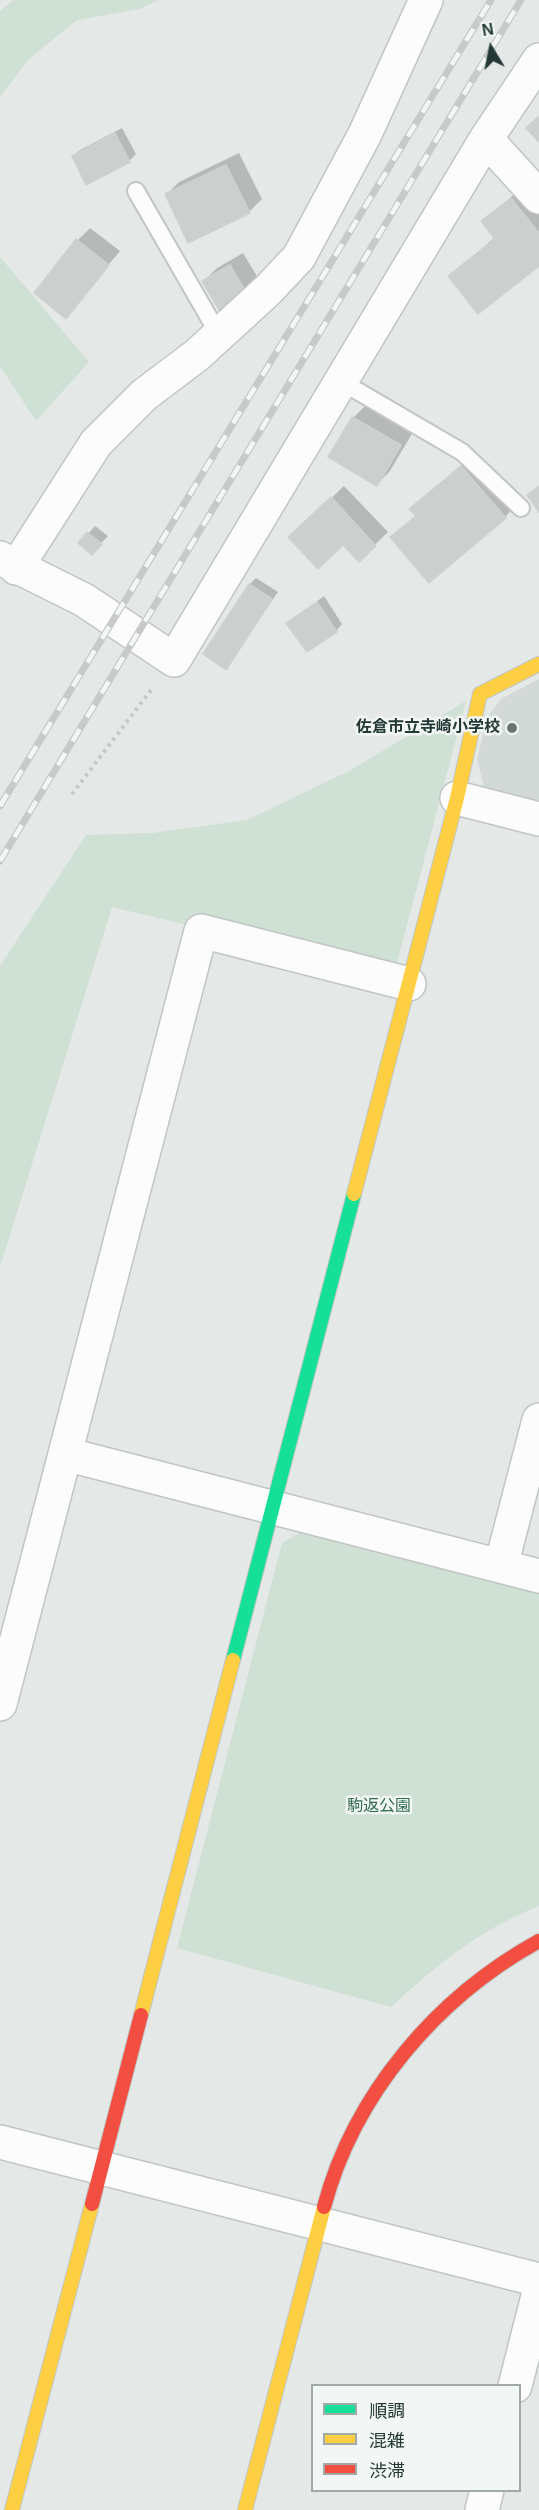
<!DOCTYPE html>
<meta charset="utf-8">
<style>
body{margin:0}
#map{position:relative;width:539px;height:2510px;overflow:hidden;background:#e4e8e6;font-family:Arial,"Noto Sans JP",sans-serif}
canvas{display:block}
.legend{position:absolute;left:311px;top:2384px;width:210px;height:108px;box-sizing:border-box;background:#f2f7f5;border:2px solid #a0aba8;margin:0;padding:8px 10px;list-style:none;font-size:18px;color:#243935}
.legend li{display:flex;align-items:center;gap:12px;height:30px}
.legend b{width:30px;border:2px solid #a0aba8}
.north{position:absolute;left:461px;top:18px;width:60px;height:60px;-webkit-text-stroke:4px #f2f7f5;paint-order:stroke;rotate:350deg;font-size:16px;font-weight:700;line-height:24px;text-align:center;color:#243935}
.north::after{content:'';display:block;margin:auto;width:21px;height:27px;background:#243935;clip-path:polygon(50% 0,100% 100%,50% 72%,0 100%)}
</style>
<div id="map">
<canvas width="539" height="2510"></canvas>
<ul class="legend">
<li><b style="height:8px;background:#16e098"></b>順調</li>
<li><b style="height:8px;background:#ffcf43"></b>混雑</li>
<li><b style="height:8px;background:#f24e42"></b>渋滞</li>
</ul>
<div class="north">N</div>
</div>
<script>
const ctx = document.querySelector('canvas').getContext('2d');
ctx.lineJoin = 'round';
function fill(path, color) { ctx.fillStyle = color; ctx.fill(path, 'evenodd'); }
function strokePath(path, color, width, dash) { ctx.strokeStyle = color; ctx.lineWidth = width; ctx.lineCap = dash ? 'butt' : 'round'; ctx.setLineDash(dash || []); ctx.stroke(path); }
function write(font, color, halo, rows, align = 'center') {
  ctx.font = font + ' Arial,"Noto Sans JP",sans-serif'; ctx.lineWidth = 5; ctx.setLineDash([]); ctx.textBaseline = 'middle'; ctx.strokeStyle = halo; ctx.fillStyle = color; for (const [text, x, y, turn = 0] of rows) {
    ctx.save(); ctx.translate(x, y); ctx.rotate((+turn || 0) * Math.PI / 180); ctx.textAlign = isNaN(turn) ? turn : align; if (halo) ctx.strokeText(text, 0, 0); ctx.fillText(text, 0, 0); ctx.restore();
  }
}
const built = new Path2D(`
 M539,679V801L484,787L477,759L488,716L501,699Z`);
const green = new Path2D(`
 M13,0H158L140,9L77,20L28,60L0,97V11Z
 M0,257L89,362L36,421L0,366Z
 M466,701L394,974L112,907L0,1267V966L86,835L152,833L247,820L349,771Z
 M306,1529L539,1591V1906C479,1930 439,1963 391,2007L177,1948L282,1543Z`);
const shadow = new Path2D(`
 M122,128L136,154L129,161L73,156L80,150Z
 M239,153L262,199L249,212L167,194L179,182Z
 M524,186L539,205V264L450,276L495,237L483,221Z
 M90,228L120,251L65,317L78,240Z
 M243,253L261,283L248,295L204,281L217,268Z
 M366,405L413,432L390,471L377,484L353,418Z
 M475,454L517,504L505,517L392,537L417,515L411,509Z
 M344,486L388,532L359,560L343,543L303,525Z
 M95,526L108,536L92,553L80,543Z
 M256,578L278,592L226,668L250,584Z
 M324,596L342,624L336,631L288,623Z`);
const building = new Path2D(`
 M539,116V142L526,128Z
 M115,133L130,162L86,185L72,156Z
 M226,165L250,213L188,243L165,194Z
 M511,198L539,233V266L478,314L448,276L495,239L481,221Z
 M76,239L109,265L66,319L34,293Z
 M230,265L249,297L221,313L202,281Z
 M352,417L401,445L377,486L328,457Z
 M461,466L506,518L429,583L390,537L416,516L409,509Z
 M539,486V512L527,495Z
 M331,497L376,546L359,562L343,545L318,569L288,537Z
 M87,532L102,544L92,555L78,543Z
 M249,584L272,599L226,670L203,654Z
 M317,602L337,632L307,652L286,623Z`);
const path = new Path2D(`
 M72,794L151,690`);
const lane = new Path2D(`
 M136,191L219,335
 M342,382L462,452L521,508`);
const street = new Path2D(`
 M486,139L539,197
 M0,558L84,600L174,660L486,139L539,60
 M16,568L96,443L144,395L197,355L268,290L299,257L365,134L426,0
 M457,798L539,819
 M65,1454L539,1576
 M501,1566L539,1420
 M0,1704L201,931L409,984
 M0,2142L539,2280
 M515,2386L539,2292
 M482,2510L487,2490`);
const fast = new Path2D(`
 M233,1660L354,1194`);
const slow = new Path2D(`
 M354,1194L457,798L480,694L539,664
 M141,2015L233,1660
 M12,2510L92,2204
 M245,2510L324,2207`);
const jam = new Path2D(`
 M92,2204L141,2015
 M324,2207C354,2094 437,1997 539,1941`);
const rail = new Path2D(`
 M0,806L491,0
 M0,861L521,0`);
const markers = [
 [512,728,6,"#677673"]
];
const poiNames = [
 ["佐倉市立寺崎小学校",500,728]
];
const parkNames = [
 ["駒返公園",379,1807]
];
fill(built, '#d2d9d6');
fill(green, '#cfe0d5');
fill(shadow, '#0003');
fill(building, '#cbd0ce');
strokePath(building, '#cdd1cf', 1.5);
strokePath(lane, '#c1c5c3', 20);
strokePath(street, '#c1c5c3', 36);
strokePath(fast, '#c0c6c4', 16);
strokePath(slow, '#c0c6c4', 16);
strokePath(jam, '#c0c6c4', 16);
strokePath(path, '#c1c8c5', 4, [3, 4.5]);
strokePath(lane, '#fbfcfb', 16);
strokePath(street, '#fbfcfb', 33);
strokePath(fast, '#16e098', 14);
strokePath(slow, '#ffcf43', 14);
strokePath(jam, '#f24e42', 14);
strokePath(rail, '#c7cac9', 7);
strokePath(rail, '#f2f7f5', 4.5, [14]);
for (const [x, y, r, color] of markers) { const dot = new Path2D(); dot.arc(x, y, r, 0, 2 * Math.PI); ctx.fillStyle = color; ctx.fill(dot); strokePath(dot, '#f2f7f5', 2); }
write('bold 16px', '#243935', '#f2f7f5', poiNames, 'right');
write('16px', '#336c4d', '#f2f7f5', parkNames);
</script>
